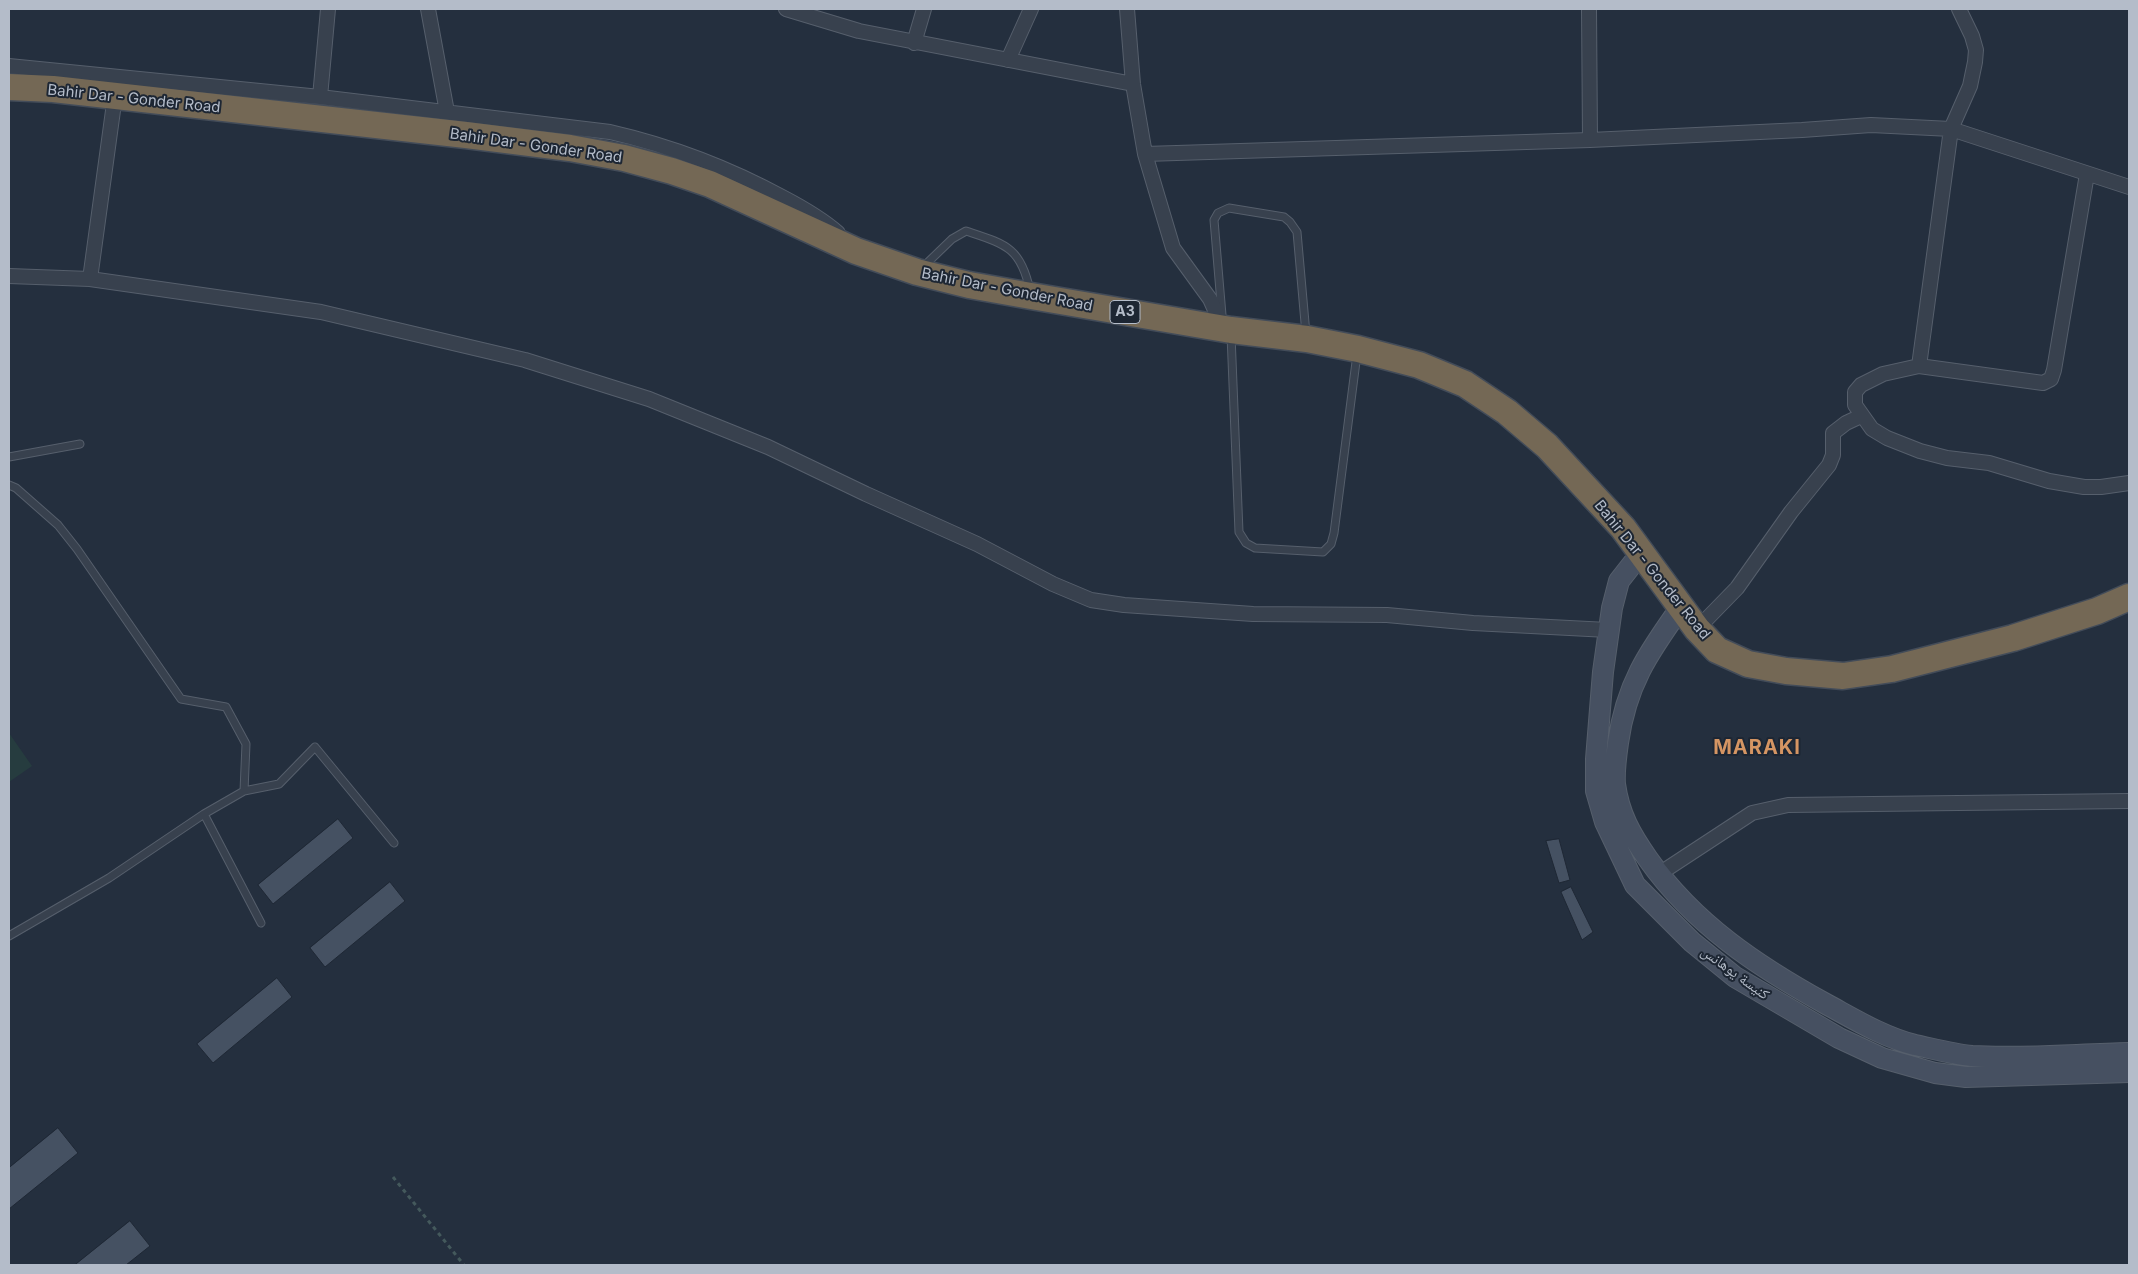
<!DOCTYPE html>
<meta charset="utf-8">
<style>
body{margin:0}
#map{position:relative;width:2138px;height:1274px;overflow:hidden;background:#242f3e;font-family:Inter,sans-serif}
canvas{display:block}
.frame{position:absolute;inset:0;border:10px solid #b4bcc9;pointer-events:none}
</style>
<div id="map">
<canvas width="2138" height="1274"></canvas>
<div class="frame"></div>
</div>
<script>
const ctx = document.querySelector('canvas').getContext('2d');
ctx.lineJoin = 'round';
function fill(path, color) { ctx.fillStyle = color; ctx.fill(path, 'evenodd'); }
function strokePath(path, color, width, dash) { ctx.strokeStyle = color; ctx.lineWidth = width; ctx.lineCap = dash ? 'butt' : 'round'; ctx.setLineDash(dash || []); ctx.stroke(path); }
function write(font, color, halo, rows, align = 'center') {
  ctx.font = font + ' Inter,"Noto Naskh Arabic",sans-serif'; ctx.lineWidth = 4; ctx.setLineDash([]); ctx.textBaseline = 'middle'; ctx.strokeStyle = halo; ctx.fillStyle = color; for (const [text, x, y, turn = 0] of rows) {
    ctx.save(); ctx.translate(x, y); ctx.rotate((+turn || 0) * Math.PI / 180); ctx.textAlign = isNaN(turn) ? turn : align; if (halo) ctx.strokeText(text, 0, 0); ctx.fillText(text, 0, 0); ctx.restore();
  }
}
const green = new Path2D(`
 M9,733L32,766L9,782Z`);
const building = new Path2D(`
 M338,819L353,838L273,904L258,885Z
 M1559,839L1570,880L1559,883L1546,841Z
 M390,882L405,901L325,967L310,948Z
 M1571,887L1593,932L1582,940L1561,892Z
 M277,978L292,997L213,1063L197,1044Z
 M58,1128L78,1153L9,1209V1168Z
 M130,1221L150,1246L126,1265H75Z`);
const path = new Path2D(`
 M393,1177L464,1265`);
const lane = new Path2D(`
 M923,267L952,239L966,231C1005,244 1021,247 1030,291
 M1222,315L1214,220L1218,213L1229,208L1284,217L1290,222L1297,232L1306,334
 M1231,335L1239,532L1246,543L1255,548L1323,552L1331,544L1334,533L1357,354
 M9,457L80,444
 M9,485L16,488L58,525L77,549L181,699L226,707L246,744L244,791
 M204,814L261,923
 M9,936L109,878L204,814L244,791L279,784L315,747L394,843`);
const street = new Path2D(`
 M428,9L447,112
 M786,9L859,31L1133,84
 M1127,9L1133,84L1145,154L1173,248L1210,299L1223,328
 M1589,9L1590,140
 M914,43L924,9
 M1008,60L1031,9
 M9,66L320,97L610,132C671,146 729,168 784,198C803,208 822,219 838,233
 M320,97L328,9
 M1145,154L1590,140L1802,130L1871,125L1951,129L2129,187
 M2087,174L2054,370L2051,379L2043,383L1919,366L1883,374L1861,385L1855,392V405L1872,429L1887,438L1920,451L1947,458L1989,463L2049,481L2084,487H2101L2129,483
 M9,276L90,279L321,312L525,360L649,399L768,447L866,494L977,544L1053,584L1091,600L1124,605L1253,614L1387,615L1473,623L1608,630
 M90,279L115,96
 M1919,366L1951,129L1970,86L1975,62L1976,50L1972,36L1959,9
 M1697,629L1737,588L1791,512L1829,465L1833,455V433L1846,423L1861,416
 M1659,874L1752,813L1788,805L2129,801`);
const secondary = new Path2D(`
 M1641,553L1619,581L1612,608L1603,672L1596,759V791L1605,822L1635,885L1692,942L1735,977L1839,1038L1882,1058L1935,1073L1966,1077L2129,1072
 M1681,607C1648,653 1626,685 1618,743C1616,757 1614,771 1615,784C1619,814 1631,835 1648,859C1694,924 1757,966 1826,1004C1854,1019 1883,1037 1915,1045C1934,1049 1953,1054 1972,1056C2024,1059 2077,1054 2129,1053`);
const highway = new Path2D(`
 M9,87L53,89L466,135L570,148L624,158L672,171L710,184L856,251L917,272L969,285L1031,296L1231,330L1307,339L1358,349L1419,365L1465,384L1507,412L1547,446L1623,528L1697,629L1717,650L1748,664L1786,671L1843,676L1892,669L2013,638L2097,611L2129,597`);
const shields = [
 [1125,312,30]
];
const shieldNames = [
 ["A3",1125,312]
];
const streetNames = [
 ["Bahir Dar - Gonder Road",134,99,6],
 ["Bahir Dar - Gonder Road",536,146,8],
 ["Bahir Dar - Gonder Road",1007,290,11],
 ["Bahir Dar - Gonder Road",1652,570,51],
 ["كنيسة يوهانس",1735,973,36]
];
const districtNames = [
 ["MARAKI",1757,748]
];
fill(green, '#263c3f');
fill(building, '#455162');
strokePath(building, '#1f2835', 1);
strokePath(lane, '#565f6c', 9);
strokePath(street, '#565f6c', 16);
strokePath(secondary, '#565f6c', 22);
strokePath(highway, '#434c59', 29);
strokePath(path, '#44595c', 3, [4, 4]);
strokePath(lane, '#38414e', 7);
strokePath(street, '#38414e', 14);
strokePath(secondary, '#465061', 20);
strokePath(highway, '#746855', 26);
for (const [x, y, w] of shields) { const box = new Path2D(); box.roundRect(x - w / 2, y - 11.5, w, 23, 4); ctx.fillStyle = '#1d2633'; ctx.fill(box); strokePath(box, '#b4bcc9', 1); }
write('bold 14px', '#b4bcc9', null, shieldNames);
write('15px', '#b4bcc9', '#1d2633', streetNames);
ctx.letterSpacing = '1px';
write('bold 20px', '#d59563', '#1d2633', districtNames);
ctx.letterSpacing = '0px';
</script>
